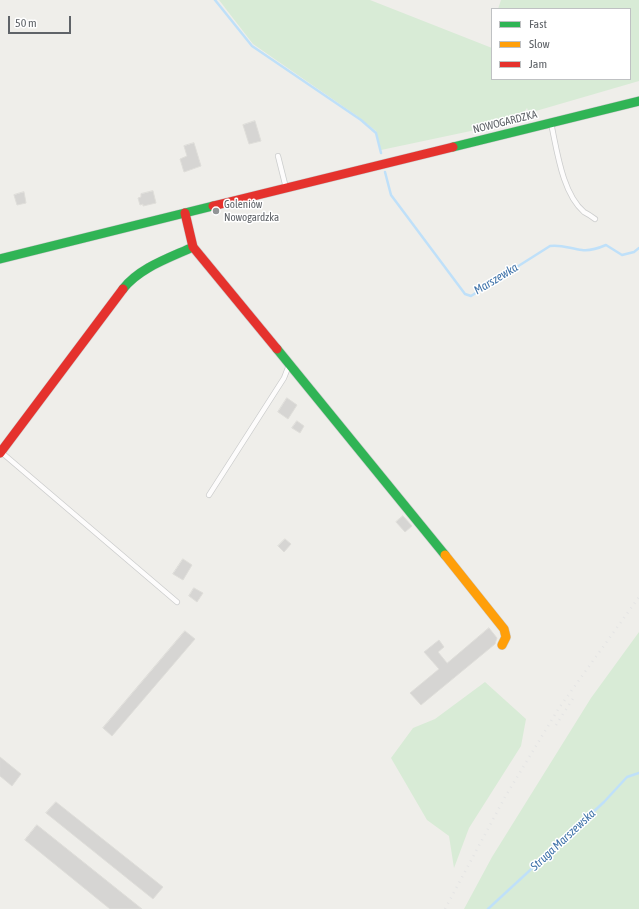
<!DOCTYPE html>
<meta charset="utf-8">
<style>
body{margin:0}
#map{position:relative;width:639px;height:909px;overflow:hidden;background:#efeeea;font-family:"Asap Condensed",sans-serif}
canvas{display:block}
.legend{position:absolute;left:491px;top:8px;width:140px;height:72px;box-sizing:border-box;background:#fff;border:1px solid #bfc1c3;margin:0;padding:5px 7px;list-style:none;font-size:12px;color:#5f6368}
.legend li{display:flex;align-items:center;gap:8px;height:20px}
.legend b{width:20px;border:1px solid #bfc1c3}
.scale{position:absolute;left:8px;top:16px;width:63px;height:18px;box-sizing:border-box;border:2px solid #5f6368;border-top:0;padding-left:5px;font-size:12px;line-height:14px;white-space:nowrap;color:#5f6368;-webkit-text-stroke:3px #fff;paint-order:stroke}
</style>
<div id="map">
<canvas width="639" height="909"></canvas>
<ul class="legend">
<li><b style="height:5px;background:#30b455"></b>Fast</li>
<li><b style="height:5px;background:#ff9f0a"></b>Slow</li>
<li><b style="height:5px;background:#e5322d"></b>Jam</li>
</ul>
<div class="scale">50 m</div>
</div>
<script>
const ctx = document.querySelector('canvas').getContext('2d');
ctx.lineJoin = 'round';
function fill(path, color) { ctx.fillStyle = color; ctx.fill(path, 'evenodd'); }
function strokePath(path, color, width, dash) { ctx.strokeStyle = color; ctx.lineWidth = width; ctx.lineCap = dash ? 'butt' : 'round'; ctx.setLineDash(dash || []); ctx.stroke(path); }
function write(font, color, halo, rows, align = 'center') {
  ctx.font = font + ' "Asap Condensed",sans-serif'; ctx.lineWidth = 3; ctx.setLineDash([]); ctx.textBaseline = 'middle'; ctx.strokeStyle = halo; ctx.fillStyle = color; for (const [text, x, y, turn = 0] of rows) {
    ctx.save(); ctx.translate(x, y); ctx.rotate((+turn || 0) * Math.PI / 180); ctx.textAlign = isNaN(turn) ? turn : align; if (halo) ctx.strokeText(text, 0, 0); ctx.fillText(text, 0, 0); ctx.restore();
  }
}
const green = new Path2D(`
 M219,0H370L492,48V79H630V9H498L501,0H639V81L529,113L527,108L518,121L381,150L376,131L357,116L253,44Z
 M639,632V909H464L492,857L591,698Z
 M485,682L526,719L521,746L469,828L454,868L449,836L427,820L391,758L413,728L435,719Z`);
const stream = new Path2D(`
 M215,0L252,46L361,120L376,133L381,153
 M385,172L391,195L465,294L471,296L550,246C561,244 571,249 582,250C590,251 599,248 606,245L622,255L634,252L639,248
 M488,909L604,802L627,777L639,773`);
const building = new Path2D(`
 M255,121L261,141L249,144L243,125Z
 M194,143L201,166L184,172L180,159L187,156L184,146Z
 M153,191L156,203L143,206V204L140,205L138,198L141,197V194Z
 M24,192L26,203L17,205L14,195Z
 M287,398L297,405L288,419L278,412Z
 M297,421L304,426L300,433L292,428Z
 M403,516L412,526L405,532L396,522Z
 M285,539L291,544L284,552L278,546Z
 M183,559L192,565L183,580L173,574Z
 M194,588L203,593L197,602L189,596Z
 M489,628L497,638L495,644L421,705L410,693L439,669L424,652L439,640L444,647L438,652L447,663Z
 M185,631L195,639L112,736L103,728Z
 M0,757L21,774L12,786L0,776Z
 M56,802L163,887L153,899L46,813Z
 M37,825L142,909H110L25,840Z`);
const lane = new Path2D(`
 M551,123C557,150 562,193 584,212C588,214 591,216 595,219
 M278,156L286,188
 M1,452L177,602
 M209,495L284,378L289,365`);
const fast = new Path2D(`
 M453,147L639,101
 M0,259L213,206
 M123,289C139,268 169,258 193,247
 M277,349L445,555`);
const slow = new Path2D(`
 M445,555L504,629L506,637L502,645`);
const jam = new Path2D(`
 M213,206L453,147
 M185,213L193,247L277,349
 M0,453L123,289`);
const rail = new Path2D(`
 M556,725L574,697
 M445,909L505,797L559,708L639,597`);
const markers = [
 [216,211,4,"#919496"]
];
const streetNames = [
 ["NOWOGARDZKA",505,122,-14]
];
const poiNames = [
 ["Goleniów",224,205],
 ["Nowogardzka",224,218]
];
const waterNames = [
 ["Marszewka",496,279,-31],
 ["Struga Marszewska",563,840,-43]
];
fill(green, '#d8ebd6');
strokePath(stream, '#bfe0f9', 2.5);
fill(building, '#d6d5d3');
strokePath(building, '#deddd9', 1);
strokePath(lane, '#cbcccc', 6);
strokePath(fast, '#cacacb', 10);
strokePath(slow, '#cacacb', 10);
strokePath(jam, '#cacacb', 10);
strokePath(lane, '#fdfcfc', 4.5);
strokePath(fast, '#30b455', 9);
strokePath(slow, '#ff9f0a', 9);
strokePath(jam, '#e5322d', 9);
strokePath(rail, '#e4e4e4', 2.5, [1, 5]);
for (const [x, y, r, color] of markers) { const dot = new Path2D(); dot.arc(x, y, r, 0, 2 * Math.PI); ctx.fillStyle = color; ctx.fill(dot); strokePath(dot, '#fff', 1.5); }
write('11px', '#5f6368', '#fff', streetNames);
write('11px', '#5f6368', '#fff', poiNames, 'left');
write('italic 12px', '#4174aa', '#fff', waterNames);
</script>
